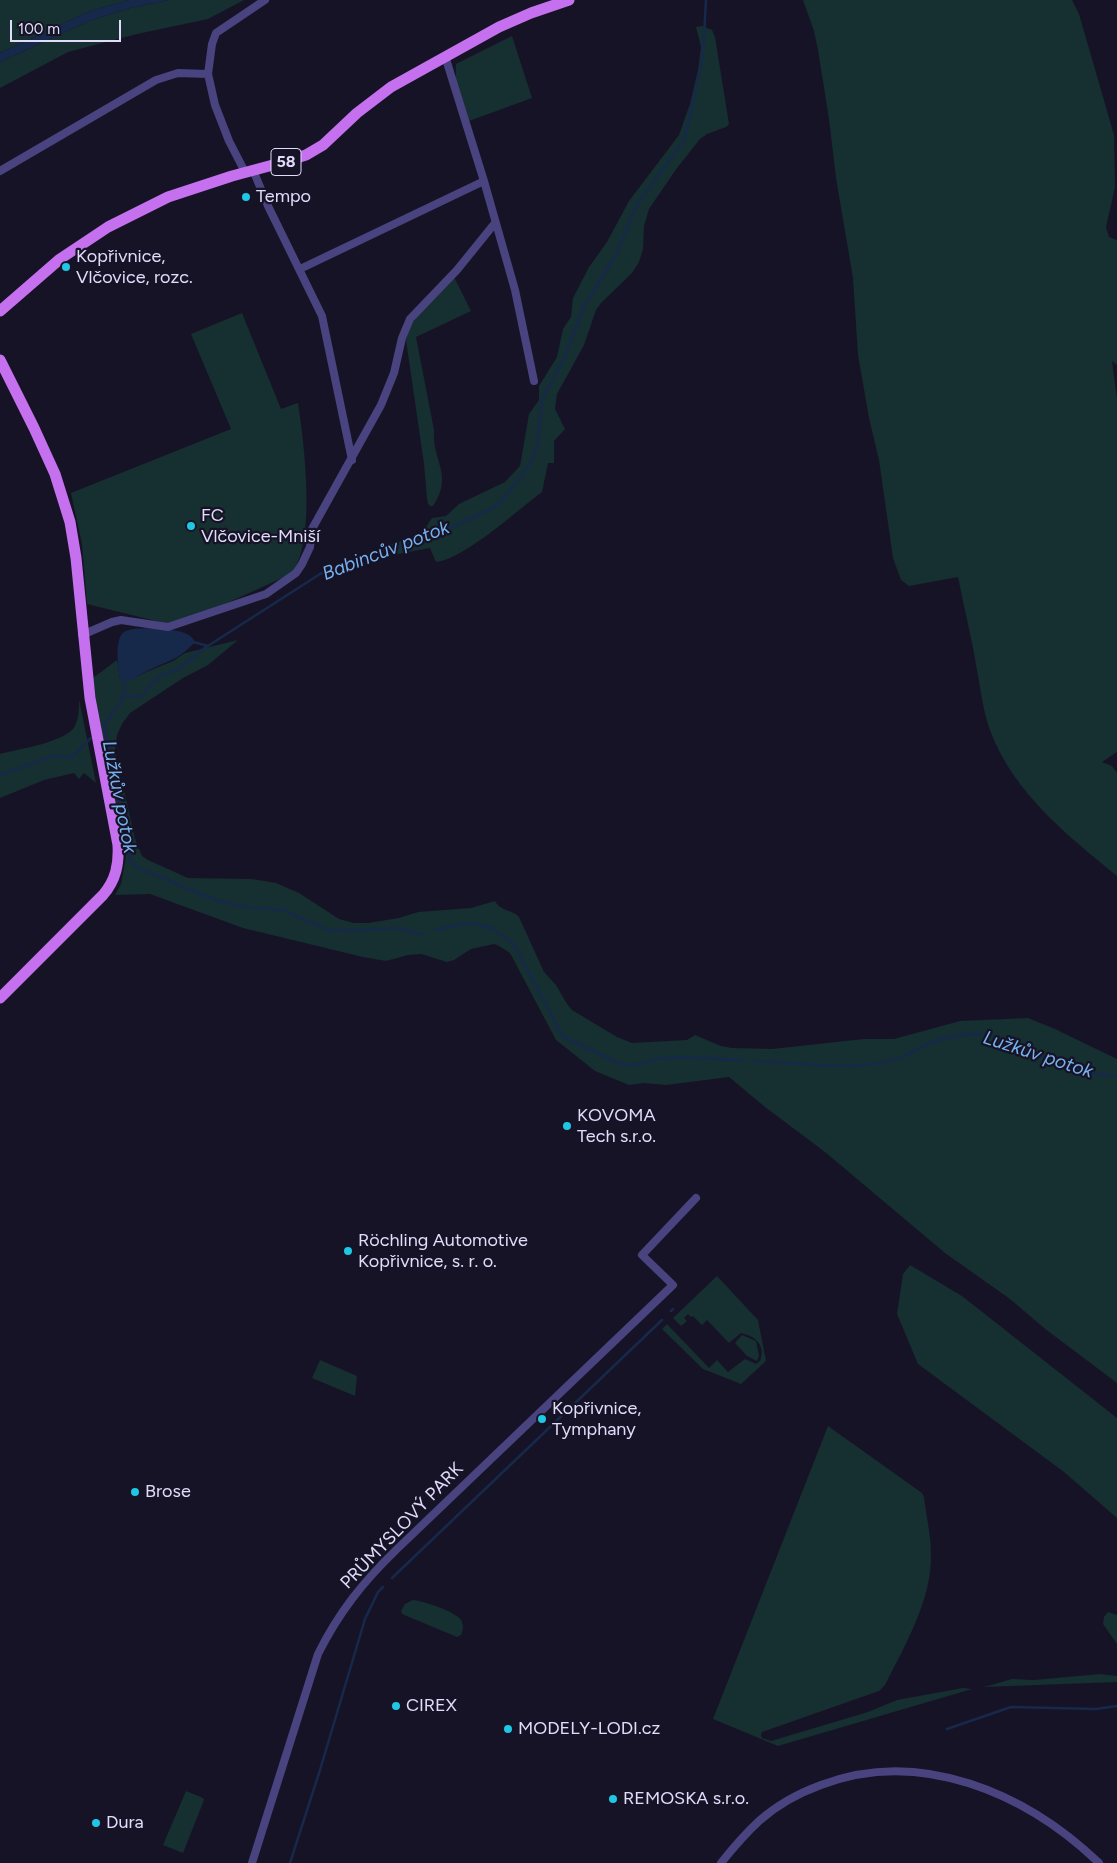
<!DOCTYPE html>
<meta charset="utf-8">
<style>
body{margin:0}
#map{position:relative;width:1117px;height:1863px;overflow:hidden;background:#171326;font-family:Figtree,sans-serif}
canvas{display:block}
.scale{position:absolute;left:10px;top:20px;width:111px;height:22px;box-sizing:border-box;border:2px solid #e1dcfb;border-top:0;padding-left:6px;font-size:15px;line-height:18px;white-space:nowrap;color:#e1dcfb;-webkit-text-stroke:4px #171326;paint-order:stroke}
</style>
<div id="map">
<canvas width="1117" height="1863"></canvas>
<div class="scale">100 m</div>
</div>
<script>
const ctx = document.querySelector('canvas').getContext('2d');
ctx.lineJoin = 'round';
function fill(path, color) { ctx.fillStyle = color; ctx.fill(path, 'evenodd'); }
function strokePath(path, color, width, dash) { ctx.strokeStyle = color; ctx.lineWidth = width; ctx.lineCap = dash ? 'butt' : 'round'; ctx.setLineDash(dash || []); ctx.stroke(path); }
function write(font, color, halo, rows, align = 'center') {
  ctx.font = font + ' Figtree,sans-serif'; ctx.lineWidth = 4.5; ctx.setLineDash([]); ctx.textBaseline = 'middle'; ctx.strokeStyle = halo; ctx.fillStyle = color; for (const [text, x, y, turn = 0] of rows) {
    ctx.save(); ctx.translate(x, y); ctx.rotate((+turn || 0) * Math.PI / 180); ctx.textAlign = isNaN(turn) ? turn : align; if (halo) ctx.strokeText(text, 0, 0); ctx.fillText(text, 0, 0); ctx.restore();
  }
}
const green = new Path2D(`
 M0,0H129L90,11L0,53Z
 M169,0H244L208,19L137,34L68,52L0,88V62L89,21L130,8Z
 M803,0H1072L1079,14L1114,135L1115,187L1106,227L1109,237L1117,240V365L1112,361L1117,399V752L1102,762L1112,766L1117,773V876C1068,836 1015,794 991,733C983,712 981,691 977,670C972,639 964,608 958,577L909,586L901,580L893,558L879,460L869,418L858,355L853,278L836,178L829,119L818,50L814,31Z
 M702,26L712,30L715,37L729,124L726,127L707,134L700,139L677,168L649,209L644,226L643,249L639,262L632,273L601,303L596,310L584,345L557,394L555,409L565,429L554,441V463H548L542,492C519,509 463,560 436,562L430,548L393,555L392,544L421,534L432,518L446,516L459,504L505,482L520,466L529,414L539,400V386L557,357L563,329L571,317L573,298L589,267L607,242L629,201L679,135L690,104L698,70L701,47L696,27Z
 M512,36L532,98L469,121L456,79V64Z
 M454,277L471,311L416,337L434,430C432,463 454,474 433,506H430L428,504L427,498L424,464L406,340C409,317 438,294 454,277Z
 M242,313L281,409L298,403C304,442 317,543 291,574L216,608L168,624L87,604L82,544L71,493L231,429L191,334Z
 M238,640L208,665L183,678L130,713L122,724L117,735L115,750L135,839L142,856L148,860L188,878L252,879L276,883L299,893L339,919L354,923H368L399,918L418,912L471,908L495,901C501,912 512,909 519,917L544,972L556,985L567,1004L572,1010L617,1037L632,1043L687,1040L695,1035L721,1046L732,1048L772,1049L864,1039H894L960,1021L1028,1018L1055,1029L1117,1059V1383L1044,1328L1010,1299L945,1253L825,1152L765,1107L729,1077L666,1085L644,1083L629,1085L595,1071L556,1040L510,953L499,946L494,944L471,949L454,960L447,962L421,954L408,955L386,961L363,957L243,928L150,894L115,895L121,884L126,856L98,714L93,678L117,660L120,678L128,681L146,672L173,661L185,653Z
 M79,699L96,783L84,773L79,779L74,773L44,780L0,798V754C18,749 67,742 75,726C79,718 79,707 79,699Z
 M910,1265L962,1296L1117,1418V1518L1064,1472L918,1364L897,1314L903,1274Z
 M717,1276L758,1320L766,1361L741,1384L703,1369L662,1329L667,1324L709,1368L717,1360L728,1372L745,1359L756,1364L760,1361C766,1346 756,1336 741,1333L729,1343L707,1320L702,1325L693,1316L691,1317L688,1314L684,1318L687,1321L681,1326L673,1318Z
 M742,1335L756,1341L759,1356L757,1361L747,1356L735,1343Z
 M320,1360L357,1376L355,1396L312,1378Z
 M828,1426L922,1493L924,1497C926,1515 931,1535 931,1554C932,1600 905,1645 885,1685L879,1691L762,1732L761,1735L762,1738L771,1741L868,1712L897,1700L963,1688L972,1689L778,1746L713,1719Z
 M413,1600C423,1601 455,1611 461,1620C464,1625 463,1630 461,1635L457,1637L402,1614L401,1611L405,1604Z
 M1108,1612L1117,1615V1644L1103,1624L1104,1617Z
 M1100,1674L1117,1676V1682L984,1687L1012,1679L1034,1680Z
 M186,1791L203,1798L204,1800L183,1853L163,1845Z`);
const water = new Path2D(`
 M129,0H169L130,8L89,21L0,62V53L90,11Z
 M155,628C168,630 189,629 195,642C177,661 167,661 145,672C138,675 132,681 124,682L120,678C118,668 114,639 124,632C133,627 145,629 155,628Z`);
const stream = new Path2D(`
 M193,642L208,646
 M124,696L125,680
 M104,725L130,860L136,867L215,900L246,907L283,910L330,931L398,928L418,934L424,933
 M100,729C109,719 117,708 124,696L140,697L160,676L179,669L200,651L320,574L364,555L424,540L493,508L502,501L530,464L537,448L542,400L564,359L583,308L616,255L638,203L682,143L687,129L703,54L706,0
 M0,775L53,756L72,757L91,738
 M435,930L463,924H476L491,928L513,943L563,1037L623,1065H635L657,1059L680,1057L745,1060
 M754,1061C800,1063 849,1071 894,1060C905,1058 915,1049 925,1045C941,1038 962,1034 980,1034C1007,1036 1036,1057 1061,1065C1079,1071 1098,1075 1117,1076
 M671,1311L673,1309
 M392,1578L662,1320
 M947,1729L1011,1707L1096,1709L1117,1706
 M290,1863L320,1770L365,1619L378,1592L383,1587`);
const minor = new Path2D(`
 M445,56L484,181L515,290L534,381
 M253,170L268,206L322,316L352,460
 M0,171L156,80L178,73L208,74
 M245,172L229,141L215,105L208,74L212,44L216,33L265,0
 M300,269L484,181
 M82,635L112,622L121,620L168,627L266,594L296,573L302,564L310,547L312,529L381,405L394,373L402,338L410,319L457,270L495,223
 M252,1863L318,1654C339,1612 363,1582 396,1550L673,1285L642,1255L696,1198
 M721,1863C733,1848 745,1834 759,1821C777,1805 799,1793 821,1785C920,1747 1026,1793 1099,1863`);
const primary = new Path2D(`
 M0,311L60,259L108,227L168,197L232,176L284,162L306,155L323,145L357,113L391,87L499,27L531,13L569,0
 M0,360L34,428L55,474L70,522L76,558L90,698L118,845C119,864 116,880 103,895L0,998`);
const markers = [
 [246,197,5,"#1fc7e4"],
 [66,267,5,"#1fc7e4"],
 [191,526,5,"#1fc7e4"],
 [567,1126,5,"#1fc7e4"],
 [348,1251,5,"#1fc7e4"],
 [542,1419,5,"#1fc7e4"],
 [135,1492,5,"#1fc7e4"],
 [396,1706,5,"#1fc7e4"],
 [508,1729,5,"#1fc7e4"],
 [613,1799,5,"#1fc7e4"],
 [96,1823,5,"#1fc7e4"]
];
const shields = [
 [286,162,30]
];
const shieldNames = [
 ["58",286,162]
];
const poiNames = [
 ["Tempo",256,197],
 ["Kopřivnice,",76,257],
 ["Vlčovice, rozc.",76,278],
 ["FC",201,516],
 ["Vlčovice-Mniší",201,537],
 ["KOVOMA",577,1116],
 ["Tech s.r.o.",577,1137],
 ["Röchling Automotive",358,1241],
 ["Kopřivnice, s. r. o.",358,1262],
 ["Kopřivnice,",552,1409],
 ["Tymphany",552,1430],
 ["Brose",145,1492],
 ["CIREX",406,1706],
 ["MODELY-LODI.cz",518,1729],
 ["REMOSKA s.r.o.",623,1799],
 ["Dura",106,1823]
];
const streetNames = [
 ["PRŮMYSLOVÝ PARK",402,1526,-46]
];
const waterNames = [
 ["Babincův potok",386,551,-21],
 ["Lužkův potok",119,797,79],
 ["Lužkův potok",1038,1055,18]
];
fill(green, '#162f30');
fill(water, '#17294b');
strokePath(stream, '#17294b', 2.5);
strokePath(minor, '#494380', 8);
strokePath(primary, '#c570ee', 11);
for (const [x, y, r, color] of markers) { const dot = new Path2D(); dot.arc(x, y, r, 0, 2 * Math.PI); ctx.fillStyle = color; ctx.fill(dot); strokePath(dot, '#171326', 2); }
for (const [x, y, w] of shields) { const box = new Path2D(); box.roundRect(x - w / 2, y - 13.5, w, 27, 4); ctx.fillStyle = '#171326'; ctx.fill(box); strokePath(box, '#e1dcfb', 1); }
write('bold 16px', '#e1dcfb', null, shieldNames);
write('18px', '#e1dcfb', '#171326', poiNames, 'left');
write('18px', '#e1dcfb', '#171326', streetNames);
write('italic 19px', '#76b1ef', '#171326', waterNames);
</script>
